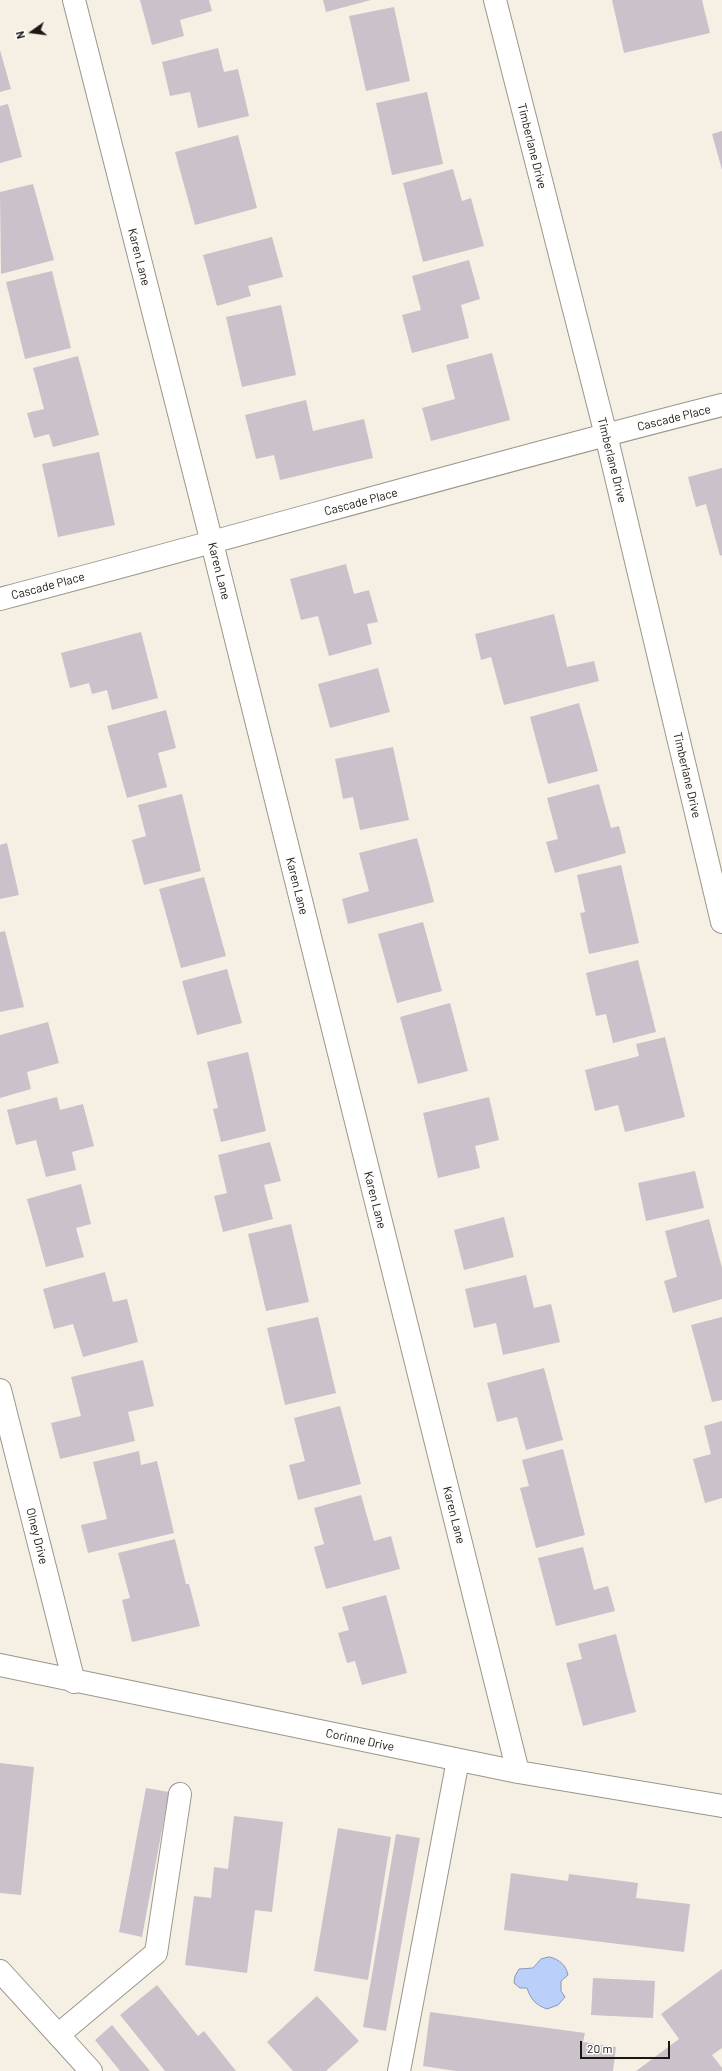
<!DOCTYPE html>
<style>
body{margin:0}
#map{position:relative;width:722px;height:2071px;overflow:hidden;background:#f6f0e4;font-family:Barlow,sans-serif}
canvas{display:block}
.north{position:absolute;left:12px;top:12px;width:40px;height:40px;-webkit-text-stroke:3px #fffefc;paint-order:stroke;rotate:256deg;font-size:11px;font-weight:700;line-height:16px;text-align:center;color:#1a1814}
.north::after{content:'';display:block;margin:auto;width:14px;height:18px;background:#1a1814;clip-path:polygon(50% 0,100% 100%,50% 72%,0 100%)}
.scale{position:absolute;left:580px;top:2041px;width:90px;height:18px;box-sizing:border-box;border:2px solid #1a1814;border-top:0;padding-left:5px;font-size:12px;line-height:14px;white-space:nowrap;color:#1a1814;-webkit-text-stroke:3px #fffefc;paint-order:stroke}
</style>
<div id="map">
<canvas width="722" height="2071"></canvas>
<div class="north">N</div>
<div class="scale">20 m</div>
</div>
<script>
const ctx = document.querySelector('canvas').getContext('2d');
ctx.lineJoin = 'round';
function fill(path, color) { ctx.fillStyle = color; ctx.fill(path, 'evenodd'); }
function strokePath(path, color, width, dash) { ctx.strokeStyle = color; ctx.lineWidth = width; ctx.lineCap = dash ? 'butt' : 'round'; ctx.setLineDash(dash || []); ctx.stroke(path); }
function write(font, color, halo, rows, align = 'center') {
  ctx.font = font + ' Barlow,sans-serif'; ctx.lineWidth = 4; ctx.setLineDash([]); ctx.textBaseline = 'middle'; ctx.strokeStyle = halo; ctx.fillStyle = color; for (const [text, x, y, turn = 0] of rows) {
    ctx.save(); ctx.translate(x, y); ctx.rotate((+turn || 0) * Math.PI / 180); ctx.textAlign = isNaN(turn) ? turn : align; if (halo) ctx.strokeText(text, 0, 0); ctx.fillText(text, 0, 0); ctx.restore();
  }
}
const water = new Path2D(`
 M550,1957C560,1960 566,1965 568,1975L561,1981V1991L565,1997L558,2005L547,2009C536,2005 531,2000 527,1988H520L514,1983L515,1976L519,1969L533,1968L541,1959Z`);
const building = new Path2D(`
 M140,0H209L212,11L180,20L184,36L152,45Z
 M323,0H371L326,12Z
 M612,0H702L710,33L624,53Z
 M394,7L410,81L366,91L349,16Z
 M218,48L224,72L238,69L249,116L198,128L190,92L170,96L162,62Z
 M0,50L11,89L0,92Z
 M427,92L443,164L392,175L376,103Z
 M8,104L22,157L0,163V106Z
 M722,131V170L712,134Z
 M238,135L257,208L195,225L175,152Z
 M453,169L462,201L471,198L484,246L423,262L403,183Z
 M33,184L54,260L1,274L0,192Z
 M272,237L283,277L248,286L251,296L217,306L203,255Z
 M469,260L480,299L461,305L469,338L412,353L402,315L421,310L412,276Z
 M52,271L71,348L25,359L6,282Z
 M281,305L296,375L242,387L226,317Z
 M492,353L510,420L431,441L422,408L455,399L446,365Z
 M78,356L99,435L53,447L49,434L34,438L27,413L44,409L33,368Z
 M306,400L313,431L364,419L373,458L280,480L274,455L256,459L245,415Z
 M99,452L115,525L58,537L42,464Z
 M722,468V555L720,556L706,504L696,507L688,477Z
 M346,564L354,594L369,590L378,622L367,624L372,644L329,656L318,616L301,620L290,579Z
 M554,614L567,667L594,661L599,681L504,705L491,657L481,660L475,634Z
 M141,632L158,698L112,710L107,690L92,694L89,683L70,688L61,653Z
 M378,668L390,712L330,728L318,684Z
 M579,703L598,771L548,784L530,717Z
 M166,710L176,748L158,753L167,787L127,798L107,726Z
 M393,747L409,820L360,830L353,797L343,799L335,759Z
 M599,784L611,828L619,826L626,853L555,873L546,842L558,839L547,798Z
 M182,794L201,871L144,885L132,840L146,836L138,805Z
 M417,838L434,902L348,924L342,899L369,891L359,853Z
 M7,843L19,895L0,899V845Z
 M621,865L639,943L589,954L580,913L585,912L577,875Z
 M204,877L226,956L181,968L159,889Z
 M423,922L442,991L397,1003L378,934Z
 M5,931L24,1007L0,1012V932Z
 M638,960L656,1032L613,1043L606,1014L596,1016L586,973Z
 M227,969L242,1023L197,1035L182,981Z
 M450,1003L468,1071L418,1084L400,1017Z
 M48,1022L59,1063L27,1072L31,1089L0,1098V1035Z
 M665,1037L685,1117L625,1132L618,1105L595,1111L585,1070L639,1056L636,1044Z
 M248,1052L266,1131L221,1142L213,1109L218,1108L207,1062Z
 M57,1097L60,1110L83,1104L94,1146L72,1152L76,1170L46,1177L36,1140L16,1145L7,1110Z
 M489,1097L499,1140L475,1146L480,1168L438,1178L423,1113Z
 M270,1142L281,1181L264,1185L273,1219L223,1232L214,1196L227,1193L218,1155Z
 M695,1171L704,1208L646,1221L638,1183Z
 M81,1184L91,1224L76,1228L84,1257L46,1267L27,1199Z
 M504,1217L514,1257L464,1270L454,1230Z
 M709,1219L722,1268V1299L673,1313L664,1281L677,1277L665,1231Z
 M291,1224L309,1302L266,1311L248,1234Z
 M105,1272L113,1302L127,1299L138,1342L83,1357L73,1324L54,1329L43,1289Z
 M526,1275L534,1308L551,1304L560,1342L503,1355L496,1323L474,1328L465,1289Z
 M318,1317L336,1393L285,1405L267,1328Z
 M722,1317V1400L712,1402L691,1325Z
 M143,1360L154,1406L128,1412L135,1441L60,1459L51,1423L81,1416L71,1377Z
 M544,1368L563,1440L526,1450L517,1417L497,1422L487,1383Z
 M340,1406L361,1484L298,1500L289,1465L305,1461L294,1418Z
 M722,1421V1498L705,1503L693,1459L711,1454L704,1426Z
 M563,1449L585,1535L536,1548L520,1488L529,1486L522,1460Z
 M139,1451L141,1465L157,1461L174,1533L88,1553L81,1525L107,1519L93,1462Z
 M361,1495L374,1541L391,1536L400,1569L326,1589L314,1547L324,1544L314,1508Z
 M175,1539L186,1584H189L200,1626L132,1642L122,1600L130,1598L118,1553Z
 M583,1547L594,1590L608,1586L615,1611L556,1626L538,1558Z
 M386,1595L407,1673L362,1685L355,1661L347,1663L338,1633L349,1630L342,1607Z
 M616,1634L636,1712L583,1726L566,1663L582,1659L578,1644Z
 M0,1763L34,1767L21,1895L0,1893Z
 M146,1788L169,1792L142,1937L119,1932Z
 M234,1816L283,1822L272,1912L255,1910L247,1973L185,1965L194,1896L211,1898L214,1867L228,1869Z
 M338,1828L391,1837L368,1980L314,1971Z
 M396,1834L420,1838L386,2031L363,2027Z
 M511,1873L568,1881L569,1874L638,1883L636,1898L690,1904L684,1952L504,1930Z
 M722,1969V2048L712,2055L722,2068V2071H636L679,2039L661,2014Z
 M593,1978L655,1981L653,2018L591,2015Z
 M157,1985L198,2036L204,2031L236,2071H165L120,2015Z
 M317,1996L359,2041L326,2071H293L267,2042Z
 M430,2012L585,2033L583,2042L616,2047L613,2071H456L423,2066Z
 M112,2025L150,2071H120L95,2040Z`);
const minor = new Path2D(`
 M74,0L212,543L518,1772
 M495,0L606,435L722,922
 M0,599C241,536 480,466 722,405
 M0,1390L74,1682
 M0,1665L518,1772L722,1806
 M0,1971L91,2071
 M58,2035L156,1953L180,1794
 M399,2071L458,1760`);
const streetNames = [
 ["Timberlane Drive",532,146,76],
 ["Karen Lane",139,257,76],
 ["Cascade Place",674,418,-14],
 ["Timberlane Drive",612,460,76],
 ["Cascade Place",361,502,-15],
 ["Karen Lane",219,571,76],
 ["Cascade Place",48,586,-15],
 ["Timberlane Drive",687,775,77],
 ["Karen Lane",297,886,76],
 ["Karen Lane",375,1200,76],
 ["Karen Lane",454,1515,76],
 ["Olney Drive",37,1536,76],
 ["Corinne Drive",360,1740,12]
];
fill(water, '#bacffa');
strokePath(water, '#8a98b5', 1);
fill(building, '#cbc1ca');
strokePath(minor, '#9b968b', 24);
strokePath(minor, '#fff', 22);
write('12px', '#1a1814', '#fffefc', streetNames);
</script>
